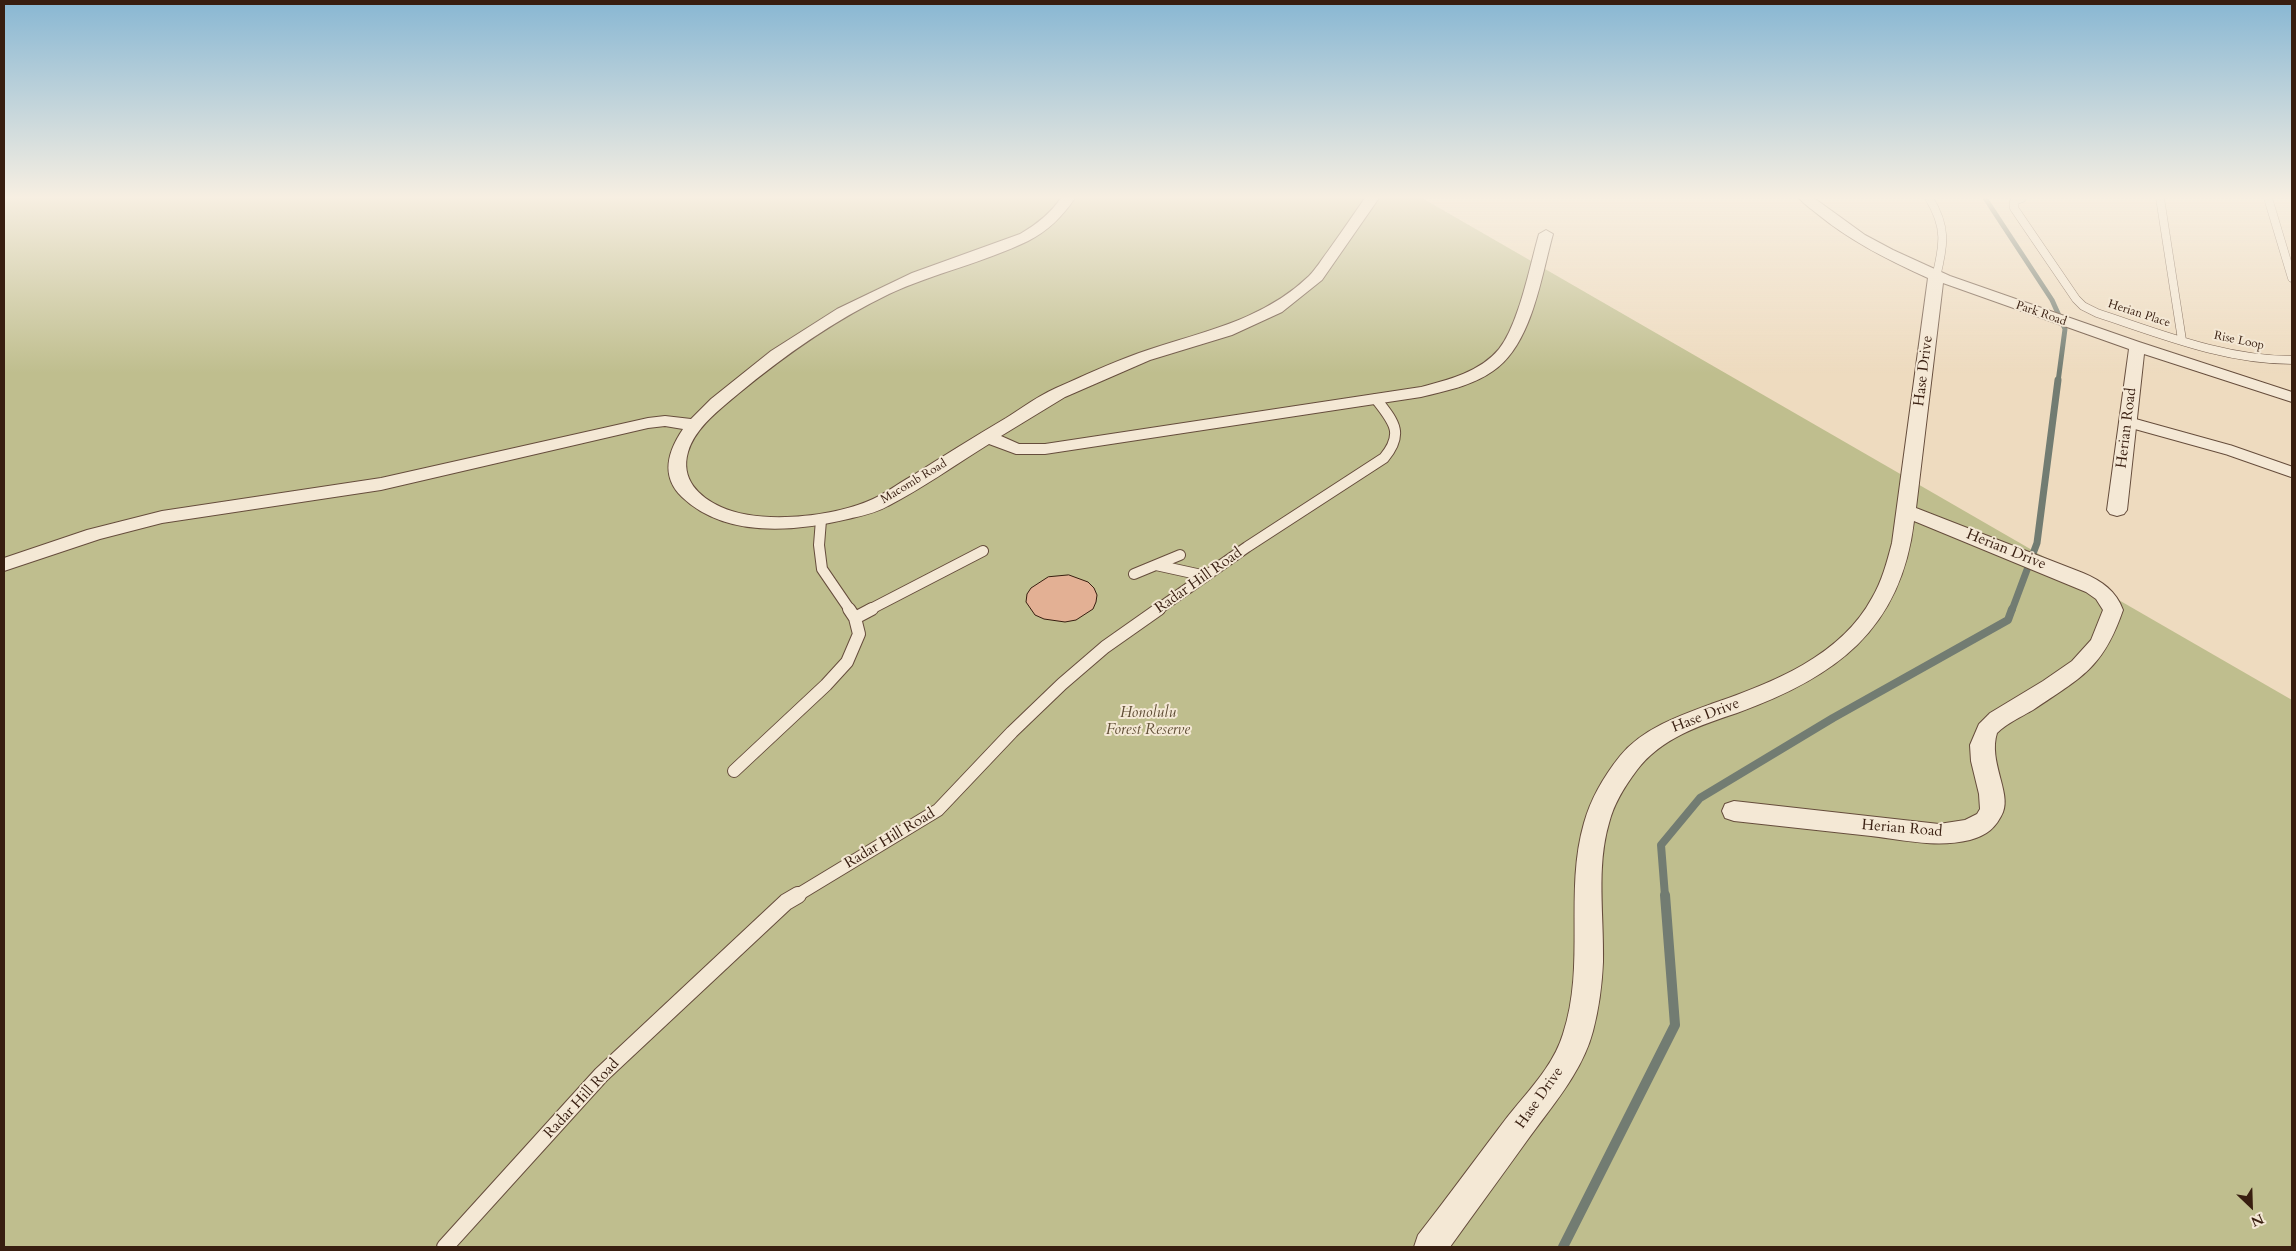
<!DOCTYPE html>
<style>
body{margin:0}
#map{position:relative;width:2296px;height:1251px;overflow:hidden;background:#eedbbf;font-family:Cardo,serif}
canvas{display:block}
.frame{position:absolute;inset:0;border:5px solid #381e10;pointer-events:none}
.north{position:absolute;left:2226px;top:1181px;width:50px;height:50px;-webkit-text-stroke:4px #f4e8d5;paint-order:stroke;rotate:156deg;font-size:14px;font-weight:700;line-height:20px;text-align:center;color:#381e10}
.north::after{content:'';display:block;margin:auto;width:18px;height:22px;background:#381e10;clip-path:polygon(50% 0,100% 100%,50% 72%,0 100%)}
</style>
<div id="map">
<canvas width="2296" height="1251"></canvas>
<div class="frame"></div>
<div class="north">N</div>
</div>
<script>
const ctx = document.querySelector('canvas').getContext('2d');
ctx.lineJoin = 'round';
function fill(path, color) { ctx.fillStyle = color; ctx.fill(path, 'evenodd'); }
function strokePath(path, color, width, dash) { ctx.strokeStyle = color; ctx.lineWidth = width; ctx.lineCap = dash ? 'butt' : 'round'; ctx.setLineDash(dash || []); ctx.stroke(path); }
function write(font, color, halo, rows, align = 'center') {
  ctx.font = font + ' Cardo,serif'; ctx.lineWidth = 4; ctx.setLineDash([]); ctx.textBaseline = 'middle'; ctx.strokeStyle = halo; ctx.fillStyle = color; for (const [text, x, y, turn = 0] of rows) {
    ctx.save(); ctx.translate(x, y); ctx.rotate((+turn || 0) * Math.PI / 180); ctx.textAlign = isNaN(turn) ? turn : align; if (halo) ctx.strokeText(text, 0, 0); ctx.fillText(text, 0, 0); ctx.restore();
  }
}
const green = new Path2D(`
 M4,198H1422L2292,700V1247H4Z`);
const streamFar3 = new Path2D(`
 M1985,198L2052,300L2065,329L2058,382`);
const streamFar2 = new Path2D(`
 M2012,610L2037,543L2058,380`);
const streamFar1 = new Path2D(`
 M1665,896L1661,845L1700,798L1833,718L2008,620L2012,609`);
const stream = new Path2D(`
 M1563,1247L1675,1025L1665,895`);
const building = new Path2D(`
 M1069,575L1088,582L1094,588L1097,595L1096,602L1093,609L1076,620L1065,622L1044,619L1035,615L1026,602L1027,594L1031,588L1048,577Z`);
const serviceFar3 = new Path2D(`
 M1929,198C1947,227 1944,245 1936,277
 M2022,198L2014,201V208L2076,299L2083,306L2097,313C2161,334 2224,360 2292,360
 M2160,198L2182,340
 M2268,198L2292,278`);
const serviceFar2 = new Path2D(`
 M2128,422L2229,450L2292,472
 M821,520L819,545L822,569L850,610
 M1156,565L1206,576
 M1134,574L1180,555
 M869,610L983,551
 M1157,610L1247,547L1384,458C1405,433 1393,421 1376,399`);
const serviceFar1 = new Path2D(`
 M855,618L872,609
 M734,771L826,685L847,662L859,634L855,618L849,609
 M796,896L938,810L1012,732L1062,684L1105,647L1159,609`);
const service = new Path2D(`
 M445,1247L601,1075L786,902L798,895`);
const minor = new Path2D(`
 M1061,198H1075C1062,217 1048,231 1028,241C983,263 934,273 889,294C833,321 785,355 738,394C719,410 695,428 688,452C680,479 699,497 721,507C760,525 834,517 873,499C886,493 899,483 912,476C943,456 974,437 1006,418C1022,408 1038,396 1056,388C1083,376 1111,363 1139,353C1199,332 1261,322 1309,276C1316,269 1322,259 1328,251C1341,233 1353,215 1365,198H1379L1322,280L1282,312L1232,335L1150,360L1065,397L1001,436L1019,444H1045L1421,387C1448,380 1480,372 1499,349C1519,324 1530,265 1539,234L1546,230L1553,234C1541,277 1532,345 1493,371C1472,386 1445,391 1421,397L1045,454H1016L989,444C955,465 923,488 888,506C876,513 861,516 848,519C794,532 725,538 682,497C660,476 668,451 683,429L665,426L648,428L381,490L162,523L100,539L4,571V558L87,530L162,511L381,478L648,418L665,416L691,419L711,399L771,351L837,309L912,273L1020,234C1037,224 1050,214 1061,198Z
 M1799,198H1814L1865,235L1893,250L1950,276L2139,342L2292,392V402L2144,354L2127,510L2124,514L2117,516L2110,514L2107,510L2129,349L1943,283L1916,508L2083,573C2102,581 2116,591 2123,610C2103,668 2082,677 2033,710C2021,717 2007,723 1997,733C1988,761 2011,792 2003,812C1996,828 1987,835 1970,840C1937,848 1903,840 1871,836C1825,831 1780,826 1734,821L1725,818L1722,811L1725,804L1734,801L1939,824L1965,820L1977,814L1980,809L1979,794L1971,761L1970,745L1979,724L1990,713L2043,681L2072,661L2091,640L2103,610L2096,599L2086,592L1914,521C1901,631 1834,678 1737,713C1701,725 1661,738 1637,770C1625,786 1614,803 1609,823C1596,867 1604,916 1603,962C1602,985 1599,1008 1593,1031C1582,1073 1551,1107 1526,1142C1501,1177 1475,1212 1450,1247H1414L1418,1235C1448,1197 1476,1158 1505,1120C1526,1093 1553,1067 1563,1034C1586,965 1564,892 1584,823C1591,798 1604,776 1620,756C1643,728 1681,715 1714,703C1772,683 1841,656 1872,598C1882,581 1887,562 1892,543L1928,278C1890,261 1852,242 1820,216C1813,210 1805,205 1799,198Z`);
const farStreetnames = [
 ["Park Road",2041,314,19],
 ["Herian Place",2139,314,18],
 ["Rise Loop",2239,341,12],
 ["Macomb Road",914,482,-31]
];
const streetNames = [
 ["Hase Drive",1924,371,-83],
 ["Herian Road",2127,428,-83],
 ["Herian Drive",2006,550,22],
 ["Radar Hill Road",1199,581,-35],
 ["Hase Drive",1706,716,-21],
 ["Herian Road",1902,829,5],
 ["Radar Hill Road",890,839,-31],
 ["Hase Drive",1540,1098,-55],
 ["Radar Hill Road",582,1099,-47]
];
const parkNames = [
 ["Honolulu",1148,714],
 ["Forest Reserve",1148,731]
];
fill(green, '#bfbe8e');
strokePath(streamFar3, '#727c72', 5);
strokePath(streamFar2, '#727c72', 7);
strokePath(streamFar1, '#727c72', 8);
strokePath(stream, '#727c72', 10);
fill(building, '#e3b094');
strokePath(building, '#381e10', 1);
strokePath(serviceFar3, '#664d3c', 9);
strokePath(serviceFar2, '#664d3c', 12);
strokePath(serviceFar1, '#664d3c', 14);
strokePath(service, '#664d3c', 18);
strokePath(minor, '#664d3c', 2);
strokePath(serviceFar3, '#f4e8d5', 8);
strokePath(serviceFar2, '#f4e8d5', 10);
strokePath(serviceFar1, '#f4e8d5', 12);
strokePath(service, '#f4e8d5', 16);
fill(minor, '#f4e8d5');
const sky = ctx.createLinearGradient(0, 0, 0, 373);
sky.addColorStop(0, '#88b7d3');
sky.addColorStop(0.53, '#f7efe2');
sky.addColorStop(1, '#f7efe200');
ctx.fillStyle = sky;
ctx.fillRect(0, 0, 2296, 373);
write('12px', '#381e10', '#f4e8d5', farStreetnames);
write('15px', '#381e10', '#f4e8d5', streetNames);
write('italic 15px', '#604e36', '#f4e8d5', parkNames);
</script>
